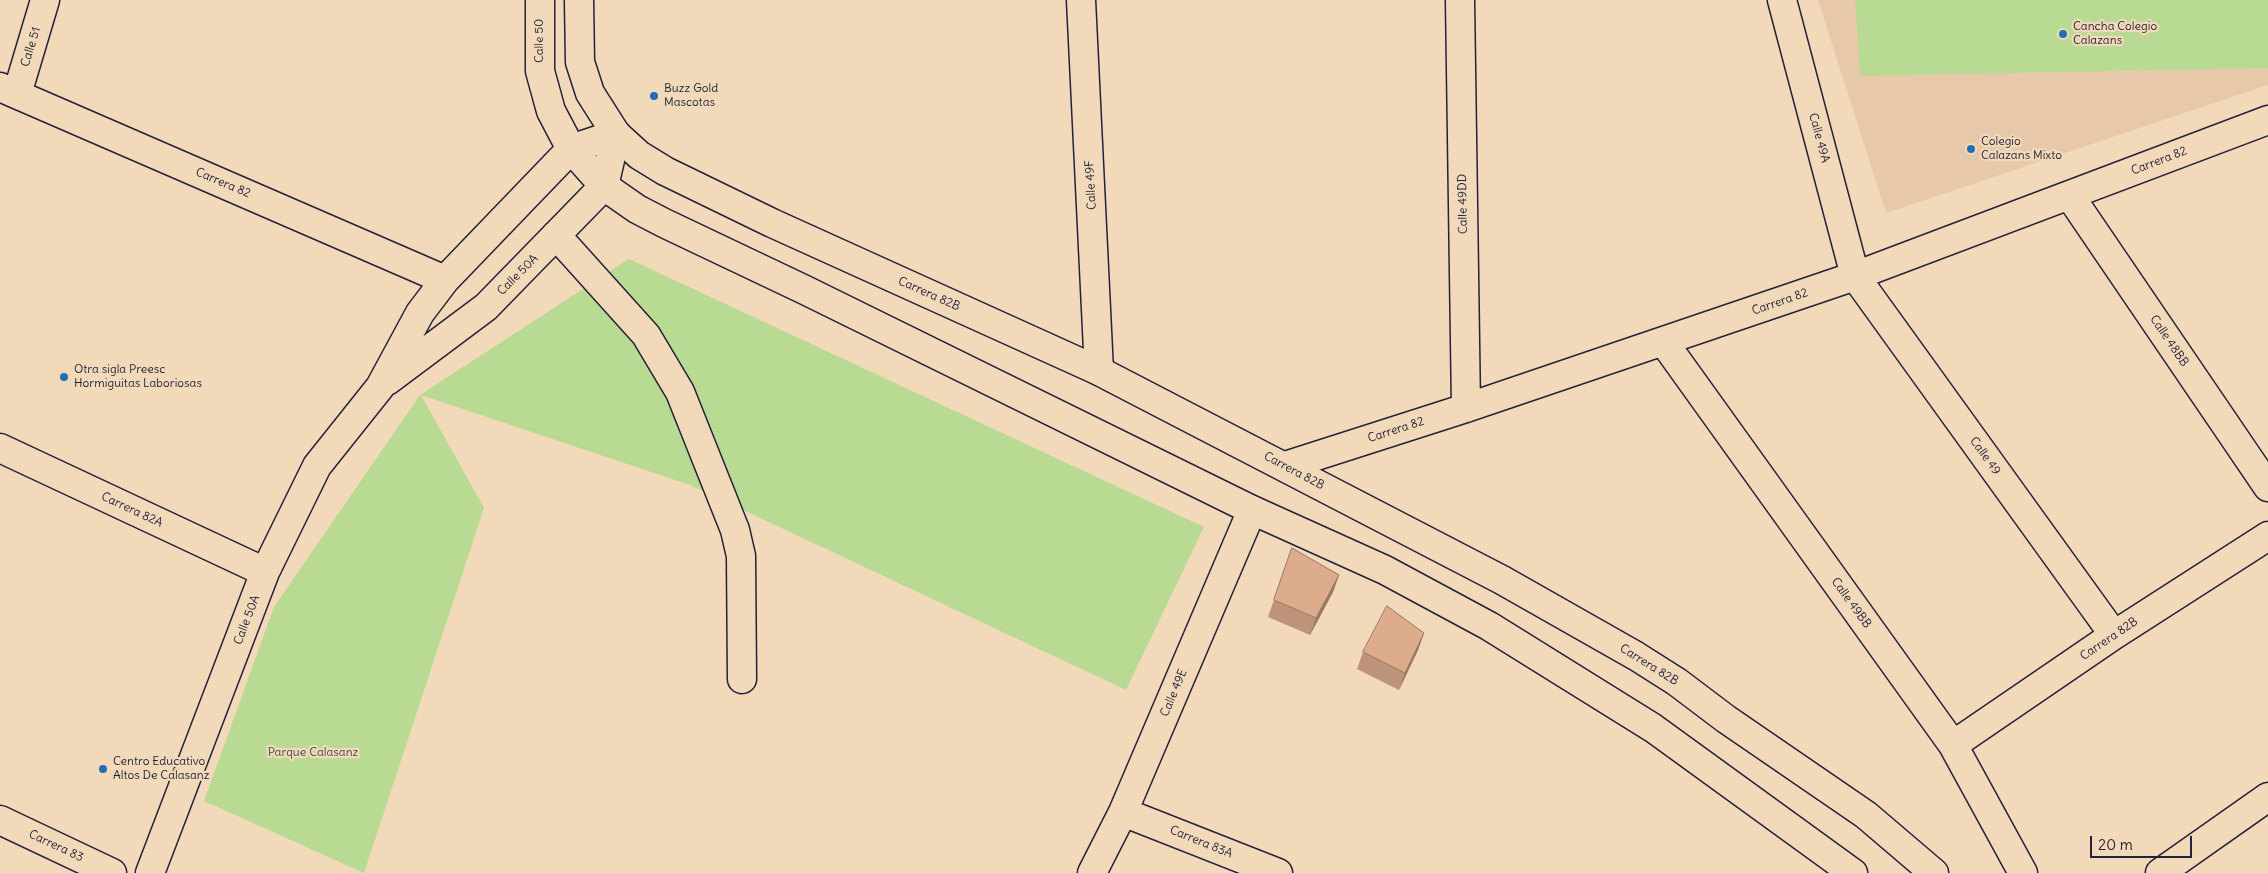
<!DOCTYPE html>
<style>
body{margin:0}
#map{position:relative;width:2268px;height:873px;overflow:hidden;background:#f2d9b9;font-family:Delius,sans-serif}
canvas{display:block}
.scale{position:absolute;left:2090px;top:836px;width:102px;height:22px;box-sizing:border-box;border:2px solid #22223b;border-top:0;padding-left:6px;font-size:15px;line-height:18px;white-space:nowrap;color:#22223b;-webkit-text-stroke:4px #f2d9b9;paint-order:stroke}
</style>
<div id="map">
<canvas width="2268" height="873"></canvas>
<div class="scale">20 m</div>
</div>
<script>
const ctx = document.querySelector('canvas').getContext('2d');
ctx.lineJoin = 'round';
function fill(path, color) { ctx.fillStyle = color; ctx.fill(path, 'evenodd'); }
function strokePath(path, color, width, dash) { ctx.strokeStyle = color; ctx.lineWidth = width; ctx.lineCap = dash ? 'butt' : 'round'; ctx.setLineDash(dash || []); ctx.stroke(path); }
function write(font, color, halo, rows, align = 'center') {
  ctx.font = font + ' Delius,sans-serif'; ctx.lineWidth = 4.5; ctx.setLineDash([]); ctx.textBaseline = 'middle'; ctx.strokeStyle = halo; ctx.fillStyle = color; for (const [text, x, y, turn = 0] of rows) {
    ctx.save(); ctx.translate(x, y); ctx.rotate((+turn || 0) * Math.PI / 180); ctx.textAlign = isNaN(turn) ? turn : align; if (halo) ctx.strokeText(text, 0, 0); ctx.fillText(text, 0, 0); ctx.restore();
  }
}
const built = new Path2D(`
 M1818,0H2268V85L1886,213Z`);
const green = new Path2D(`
 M1855,0H2268V68L1860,76Z
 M629,259L1204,527L1126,690L690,485L421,395L484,508L364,873L204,801L274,607L420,395Z`);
const minor = new Path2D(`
 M1081,0L1099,371
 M1460,0L1466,408
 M1782,0L1855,276L2114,635
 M0,87L445,280
 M17,94L45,0
 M2070,196L2268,487
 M556,235L646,335L680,392L735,530L741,556L742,679
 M1663,341L1953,745L2023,873
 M387,381L486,307L604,186L616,134
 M0,448L265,572
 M1285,466L1466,408L1855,276L2268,120
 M1953,745L2114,635L2268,536
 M1123,812L1278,873
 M0,820L112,873
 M150,873L265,572L317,466L380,387L420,313L445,280L571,149L616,134
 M1092,873L1123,812L1252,510
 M2160,873L2268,797`);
const tertiary = new Path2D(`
 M616,134L639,155L665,171L772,223L1099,371L1502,580L1636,656L1677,682L1726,719L1866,815L1934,873
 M571,149L604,186L637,209L664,223L805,290L1252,510L1385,570L1489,626L1653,728L1853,873`);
const secondary = new Path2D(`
 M540,0V71L551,111L571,149
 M579,0L580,62L590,93L616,134`);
const wall = new Path2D(`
 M1292,548L1339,575L1333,592L1310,635L1268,617Z
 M1424,633L1418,650L1399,690L1357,669L1363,652Z`);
const shadedWall = new Path2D(`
 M1339,575L1333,592L1310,635L1316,618Z
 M1424,633L1418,650L1399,690L1405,673Z`);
const building = new Path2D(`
 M1292,548L1339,575L1316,618L1274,600Z
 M1387,606L1424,633L1405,673L1363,652Z`);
const markers = [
 [2063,34,5,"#1f6fb2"],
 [654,96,5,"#1f6fb2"],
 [1971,149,5,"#1f6fb2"],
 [64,377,5,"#1f6fb2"],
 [103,769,5,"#1f6fb2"]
];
const poiNames = [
 ["Cancha Colegio",2073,27],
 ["Calazans",2073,41],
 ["Buzz Gold",664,89],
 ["Mascotas",664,103],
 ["Colegio",1981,142],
 ["Calazans Mixto",1981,156],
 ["Otra sigla Preesc",74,370],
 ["Hormiguitas Laboriosas",74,384],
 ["Centro Educativo",113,762],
 ["Altos De Calasanz",113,776]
];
const streetNames = [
 ["Calle 50",540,41,-90],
 ["Calle 51",31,47,-73],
 ["Calle 49A",1819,138,75],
 ["Carrera 82",2159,161,-21],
 ["Carrera 82",223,183,23],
 ["Calle 49F",1091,185,-93],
 ["Calle 49DD",1463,204,-91],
 ["Calle 50A",518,275,-45],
 ["Carrera 82B",929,294,24],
 ["Carrera 82",1780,302,-19],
 ["Calle 48BB",2169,341,56],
 ["Carrera 82",1396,430,-18],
 ["Calle 49",1985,456,54],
 ["Carrera 82B",1294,471,28],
 ["Carrera 82A",132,510,25],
 ["Calle 49BB",1851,603,54],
 ["Calle 50A",247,620,-69],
 ["Carrera 82B",2109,639,-34],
 ["Carrera 82B",1649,665,32],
 ["Calle 49E",1174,693,-67],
 ["Carrera 83A",1201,842,22],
 ["Carrera 83",56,846,25]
];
const parkNames = [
 ["Parque Calasanz",313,753]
];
fill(built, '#e7c9aa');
fill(green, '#b9da93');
strokePath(minor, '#22223b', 31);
strokePath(tertiary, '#22223b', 31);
strokePath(secondary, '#22223b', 31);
strokePath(minor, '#f2d9b9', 28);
strokePath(tertiary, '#f2d9b9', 28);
strokePath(secondary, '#f2d9b9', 28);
fill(wall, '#bd9479');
fill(shadedWall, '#9a7863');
fill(building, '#dcac8d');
strokePath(building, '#9a7863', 1);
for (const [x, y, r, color] of markers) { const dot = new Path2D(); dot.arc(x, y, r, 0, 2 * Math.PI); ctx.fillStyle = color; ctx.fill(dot); strokePath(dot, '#f2d9b9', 2); }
write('12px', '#22223b', '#f2d9b9', poiNames, 'left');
write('12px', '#22223b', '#f2d9b9', streetNames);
write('12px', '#40474d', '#f2d9b9', parkNames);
</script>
